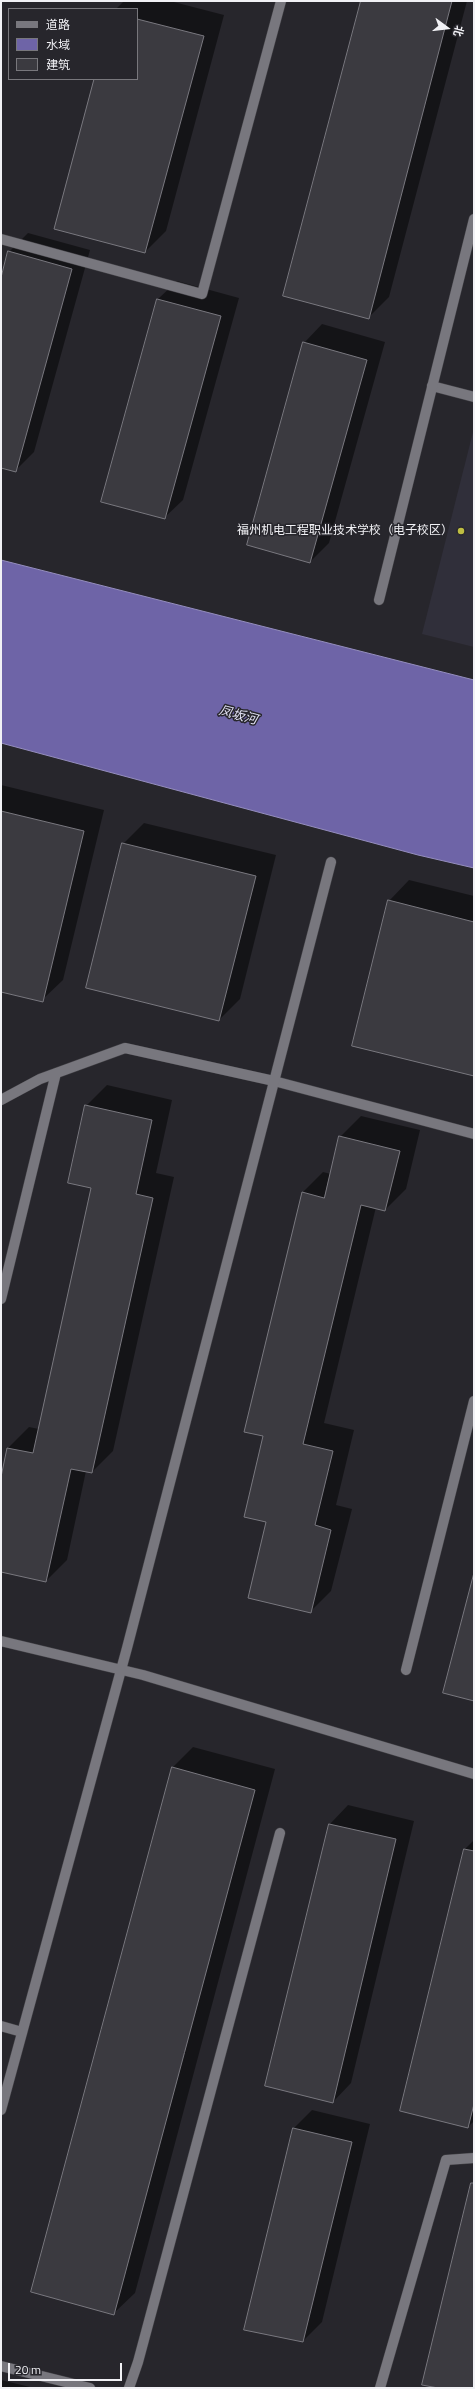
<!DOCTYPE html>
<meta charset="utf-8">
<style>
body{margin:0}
#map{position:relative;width:475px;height:2389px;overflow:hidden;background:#27262c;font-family:"Titillium Web","Noto Sans SC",sans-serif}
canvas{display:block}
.frame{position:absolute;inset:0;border:2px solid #f1f1f5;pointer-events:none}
.legend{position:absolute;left:8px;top:8px;width:130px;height:72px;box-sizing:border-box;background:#27262c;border:1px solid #78777c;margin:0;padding:5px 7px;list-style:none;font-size:12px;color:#f1f1f5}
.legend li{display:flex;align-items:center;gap:8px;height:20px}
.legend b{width:20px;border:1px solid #78777c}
.north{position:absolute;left:427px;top:8px;width:40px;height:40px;-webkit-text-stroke:3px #27262c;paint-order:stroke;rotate:105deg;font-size:11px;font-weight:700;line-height:16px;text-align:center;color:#f1f1f5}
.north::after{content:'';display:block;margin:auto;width:14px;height:18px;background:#f1f1f5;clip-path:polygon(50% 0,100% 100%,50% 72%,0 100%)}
.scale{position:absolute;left:8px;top:2363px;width:114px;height:18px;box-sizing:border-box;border:2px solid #f1f1f5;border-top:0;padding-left:5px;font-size:12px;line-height:14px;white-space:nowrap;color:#f1f1f5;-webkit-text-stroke:3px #27262c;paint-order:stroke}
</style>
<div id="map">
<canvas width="475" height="2389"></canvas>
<div class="frame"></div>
<ul class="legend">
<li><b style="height:5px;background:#78777e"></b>道路</li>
<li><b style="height:11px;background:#6e64a7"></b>水域</li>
<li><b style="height:11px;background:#3b3a40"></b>建筑</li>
</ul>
<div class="north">北</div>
<div class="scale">20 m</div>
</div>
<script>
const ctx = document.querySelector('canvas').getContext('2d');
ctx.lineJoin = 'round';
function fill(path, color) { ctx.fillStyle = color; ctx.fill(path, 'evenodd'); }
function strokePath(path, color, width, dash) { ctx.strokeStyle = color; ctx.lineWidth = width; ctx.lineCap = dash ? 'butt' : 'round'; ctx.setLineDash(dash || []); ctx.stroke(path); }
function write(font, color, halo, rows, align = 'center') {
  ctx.font = font + ' "Titillium Web","Noto Sans SC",sans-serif'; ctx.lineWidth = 3; ctx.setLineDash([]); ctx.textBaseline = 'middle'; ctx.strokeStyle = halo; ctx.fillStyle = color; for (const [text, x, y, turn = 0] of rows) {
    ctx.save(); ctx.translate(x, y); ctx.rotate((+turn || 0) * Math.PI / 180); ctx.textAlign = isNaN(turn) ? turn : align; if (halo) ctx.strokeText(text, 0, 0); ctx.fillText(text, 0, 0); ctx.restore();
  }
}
const built = new Path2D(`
 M474,428V647L422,634Z`);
const water = new Path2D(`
 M1,560L474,680V868L418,855L1,743Z`);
const shadow = new Path2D(`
 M124,1H170L224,15L166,231L145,252L95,79H137V9H116Z
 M362,1H467L389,297L368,318Z
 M28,233L90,250L34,452L15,471L1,467V281L9,252Z
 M177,281L239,298L183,500L164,518L102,501L158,299Z
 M322,324L385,342L329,543L310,562L304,343Z
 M1,785L104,810L63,980L42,1000L1,991Z
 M144,823L276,855L240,999L219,1020L123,844Z
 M409,880L474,896V1075L389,901Z
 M107,1085L172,1100L156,1173L174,1177L113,1451L92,1472L86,1471L67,1560L46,1581L1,1571V1481L8,1448L29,1427L39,1429L93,1187L86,1106Z
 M361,1116L420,1130L406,1189L385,1210L376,1207L324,1423L354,1430L336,1505L352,1509L331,1591L310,1612L267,1521L264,1436L302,1193L323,1172L331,1174L340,1137Z
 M193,1747L275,1769L135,2293L114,2313L172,1768Z
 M348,1805L414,1821L351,2083L333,2102L266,2086L330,1824Z
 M474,1840V2121L468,2127L402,2111L465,1849Z
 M312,2110L370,2124L322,2322L303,2341L294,2128Z
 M1,2380L30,2387V2388H1Z`);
const building = new Path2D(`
 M361,1H452L369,319L283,296Z
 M137,19L204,36L145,253L54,229L94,79H137Z
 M8,251L72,269L16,472L1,468V278Z
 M157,299L221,316L165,519L101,502Z
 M303,342L367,360L310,563L247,545Z
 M1,811L84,831L43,1002L1,992Z
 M122,843L256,876L219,1021L86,988Z
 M388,900L474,922V1076L352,1046Z
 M85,1105L152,1120L136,1194L153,1198L92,1473L71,1469L46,1582L1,1572V1477L7,1448L33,1453L91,1188L68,1183Z
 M339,1136L400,1151L385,1211L361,1205L303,1444L333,1451L315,1525L331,1530L311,1613L248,1598L266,1522L244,1517L263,1436L244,1432L302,1192L324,1198Z
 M474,1573V1701L443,1693Z
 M172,1767L255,1790L114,2315L31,2292Z
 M329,1824L396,1839L333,2103L265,2086Z
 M464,1849L474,1851V2104L468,2128L400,2111Z
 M293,2128L352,2142L303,2342L244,2330Z
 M471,2183H474V2388H438L422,2385Z`);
const service = new Path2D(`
 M1,239L202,294L281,1
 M432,386L474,397
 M1,1100L40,1079L125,1048L274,1081L474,1134
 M1,1299L56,1073
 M406,1670L474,1401
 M1,2026L22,2032
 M129,2388L138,2362L280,1833
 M380,2388L446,2160L474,2158`);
const minor = new Path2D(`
 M379,600L474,219
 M1,1641L143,1675L474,1774
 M1,2110L127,1648L331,862`);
const tertiary = new Path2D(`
 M1,2366L90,2388`);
const markers = [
 [461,531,4,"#bfbe42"]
];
const poiNames = [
 ["福州机电工程职业技术学校（电子校区）",453,531]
];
const waterNames = [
 ["凤坂河",238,716,15]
];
fill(built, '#302f3a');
fill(water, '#6e64a7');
strokePath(water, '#958ebe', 1);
fill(shadow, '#0007');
fill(building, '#3b3a40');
strokePath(building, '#79787f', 1);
strokePath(service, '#424146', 11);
strokePath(minor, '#424146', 11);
strokePath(tertiary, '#424146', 11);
strokePath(service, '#78777e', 10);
strokePath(minor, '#78777e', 10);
strokePath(tertiary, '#78777e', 10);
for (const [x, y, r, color] of markers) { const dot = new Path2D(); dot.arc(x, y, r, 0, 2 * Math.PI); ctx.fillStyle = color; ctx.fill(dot); strokePath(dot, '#27262c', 1.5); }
write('12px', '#f1f1f5', '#27262c', poiNames, 'right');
write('italic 13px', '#e3e2f5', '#27262c', waterNames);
</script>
